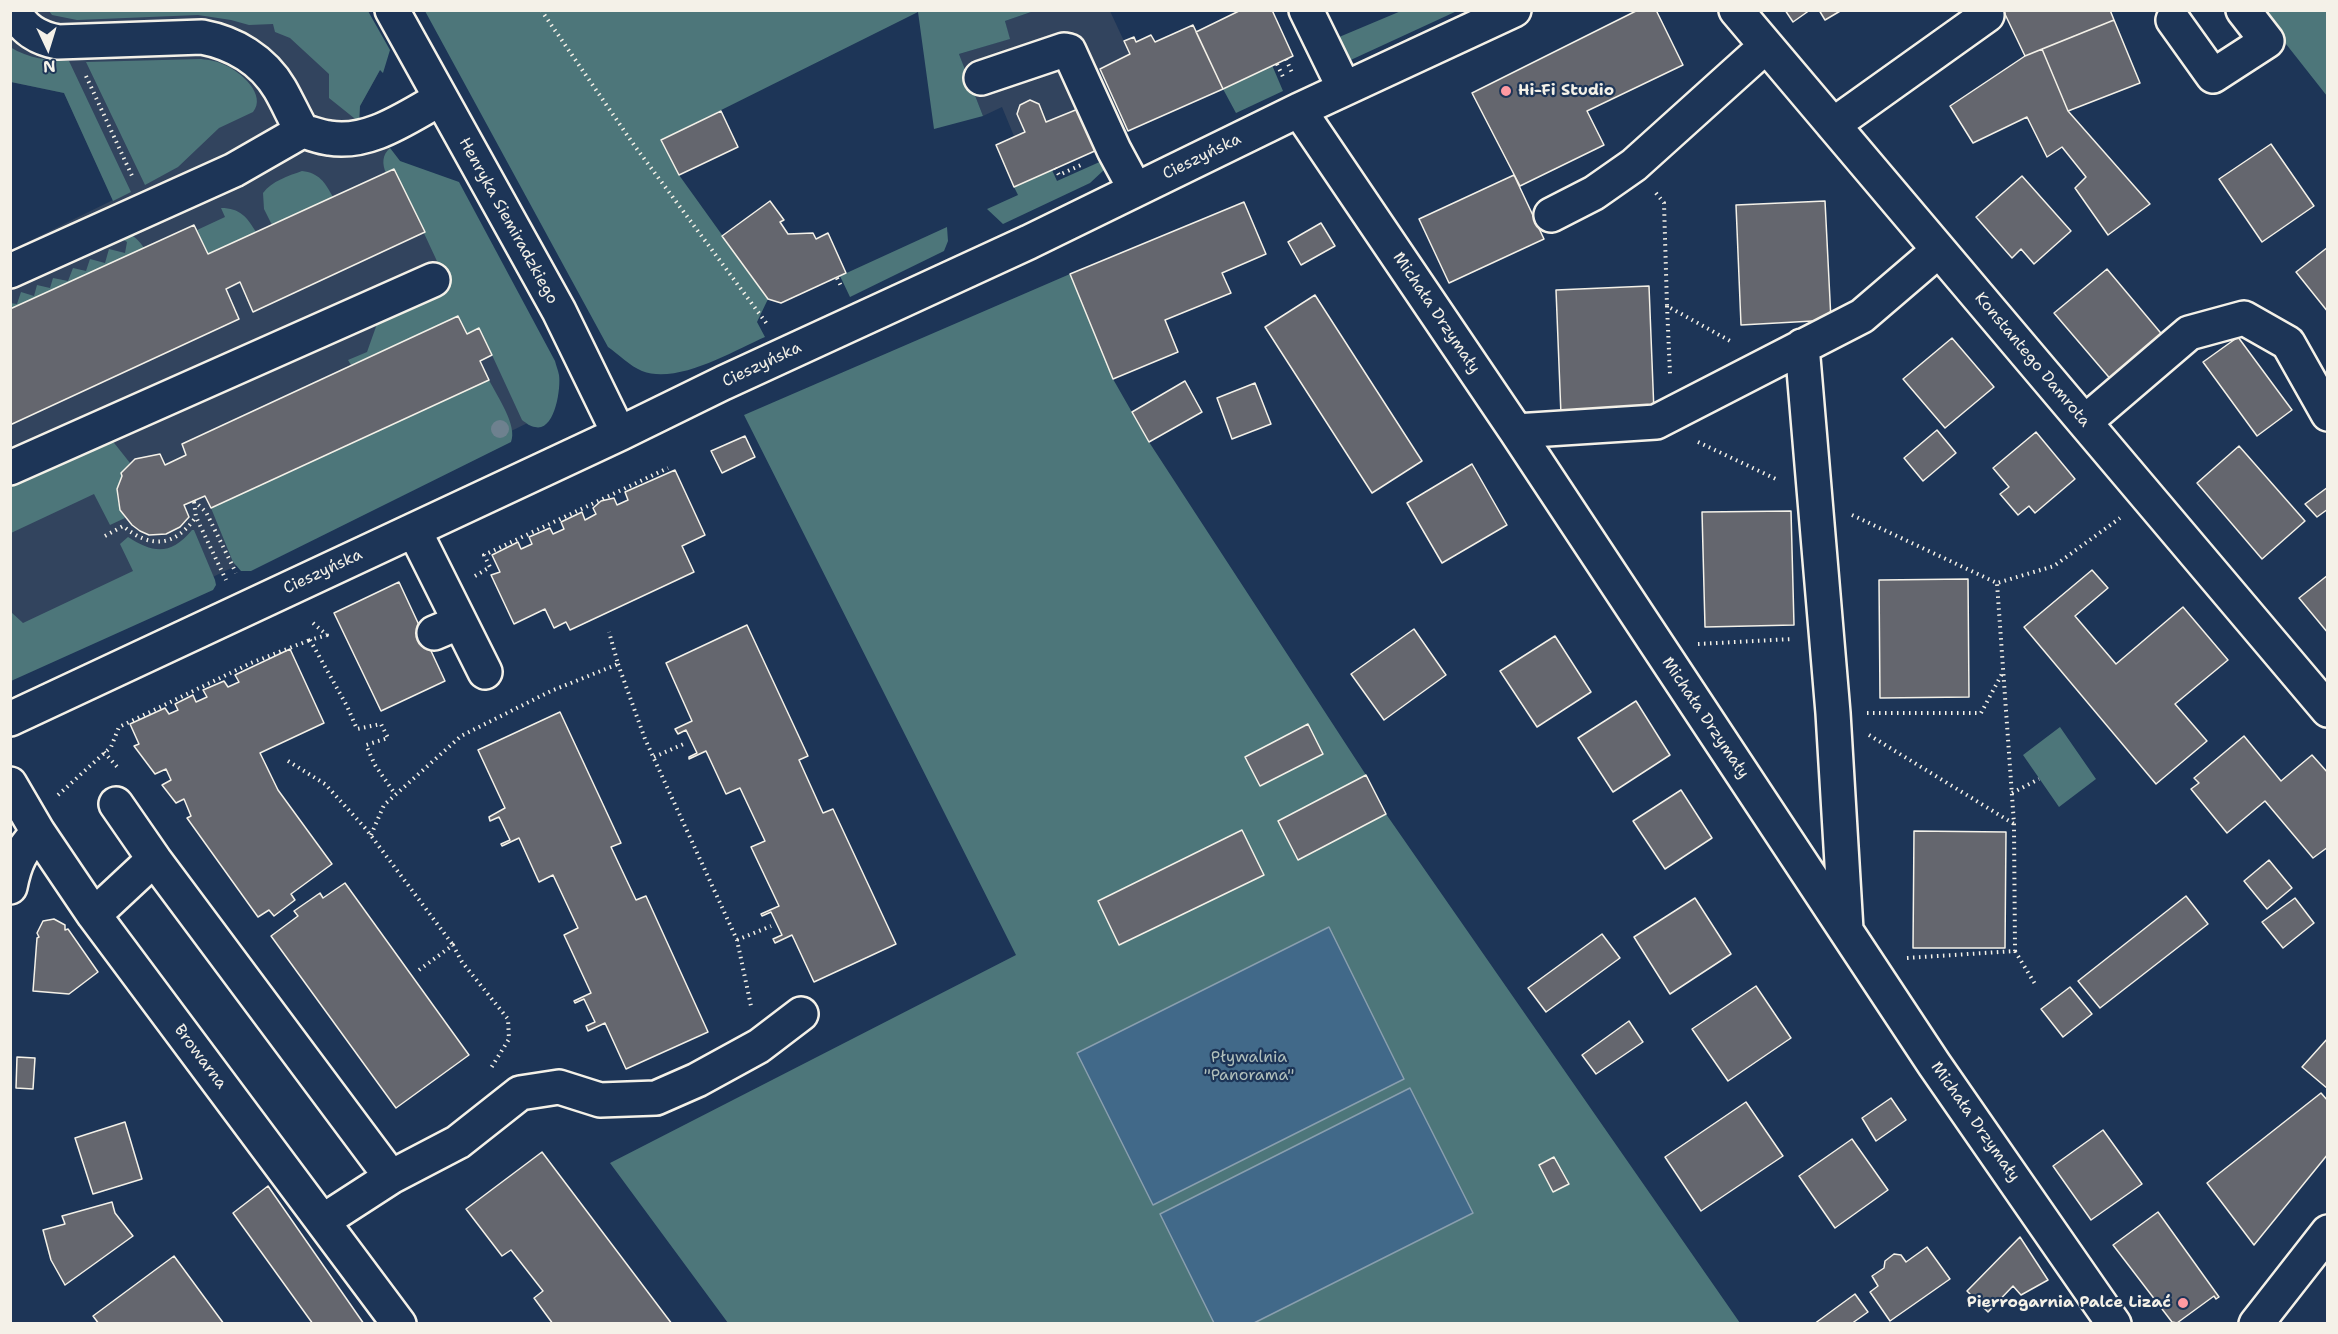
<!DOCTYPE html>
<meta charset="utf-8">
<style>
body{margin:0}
#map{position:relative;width:2338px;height:1334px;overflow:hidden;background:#1d3557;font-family:"Shantell Sans",sans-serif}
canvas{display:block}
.frame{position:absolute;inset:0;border:12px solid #f4f1e8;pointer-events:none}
.north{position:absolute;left:18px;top:18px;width:60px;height:60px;-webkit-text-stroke:4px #1d3557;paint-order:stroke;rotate:176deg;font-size:16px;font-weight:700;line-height:24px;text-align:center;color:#f4f1e8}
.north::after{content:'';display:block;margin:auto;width:21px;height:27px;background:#f4f1e8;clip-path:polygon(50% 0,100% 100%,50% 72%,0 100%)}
</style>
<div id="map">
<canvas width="2338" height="1334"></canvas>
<div class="frame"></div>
<div class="north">N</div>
</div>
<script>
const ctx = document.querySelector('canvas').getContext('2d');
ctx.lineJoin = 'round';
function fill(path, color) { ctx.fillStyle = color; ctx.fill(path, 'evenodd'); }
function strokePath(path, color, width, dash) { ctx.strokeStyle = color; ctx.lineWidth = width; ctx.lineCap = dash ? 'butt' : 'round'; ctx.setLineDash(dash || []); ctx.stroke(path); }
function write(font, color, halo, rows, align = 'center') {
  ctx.font = font + ' "Shantell Sans",sans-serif'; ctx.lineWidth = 4.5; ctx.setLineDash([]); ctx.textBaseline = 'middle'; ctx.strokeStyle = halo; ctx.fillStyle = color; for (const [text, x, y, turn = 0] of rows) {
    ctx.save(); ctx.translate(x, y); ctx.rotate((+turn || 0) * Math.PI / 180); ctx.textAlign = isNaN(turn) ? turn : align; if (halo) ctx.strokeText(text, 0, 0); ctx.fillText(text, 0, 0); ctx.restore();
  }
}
const built = new Path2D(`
 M10,11H347L380,70L360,106L359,122L390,148L404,166L548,413L176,595L11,669V250L113,200L64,93L11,82Z
 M1034,11H1110L1130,54L1100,69L1128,131L1095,145L1097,150L1014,187L996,145L1014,136L1002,107L983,116L959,54L1009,39L1005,21Z`);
const green = new Path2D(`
 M49,11H368L390,50L383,73L380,70L360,106L359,122L329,98V74L290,38L275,32L273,24L249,25L231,20L198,15L77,20L52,15Z
 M425,11H1034L1005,21L1010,39L959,54L983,116L934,129L918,12L661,140L679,175L768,299L757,322L765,337C733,351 677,385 642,371C630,366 618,354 608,347Z
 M1401,11H1457L1342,64L1332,40Z
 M2260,11H2327V96Z
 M10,47C29,59 48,60 69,61L131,192L113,201L64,93L11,82Z
 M201,59C210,60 217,61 225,65C241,72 267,95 253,112L219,128L178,167L145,185L86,62Z
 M1272,65L1283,91L1236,113L1223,89Z
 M390,148L400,161L459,182L555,361C556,365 558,370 559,375C561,388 555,432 535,427C531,427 526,423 522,420L480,329L467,334L458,316L351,365L348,360L367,352L378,321L450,289L394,169L386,173C382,164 382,155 390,148Z
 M1104,160L1105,169L1090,183L1003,224L987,209L1018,195L1014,187L1052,170L1057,181Z
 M302,171C319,173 325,182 333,197L272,225L264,209L263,193C272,181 288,176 302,171Z
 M221,208C240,208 247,217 256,232L208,254L197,230L225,217Z
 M947,227L948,241L944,251L850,297L840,276Z
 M112,233C128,233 135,234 144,248L11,309L10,303L17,304L21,292L34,296L37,285L50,288L53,278L68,281L73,268L86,271L90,259L105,263L109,249L125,253L127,242Z
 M1070,274L1113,379L1149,442L1366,775L1386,814L1740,1323H728L610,1163L1016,955L744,415Z
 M489,380C497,396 518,426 511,442L251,571H241L233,562L211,508Z
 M111,439L130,463L121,473L122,476C114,490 117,505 125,518L110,525L94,494L11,533L10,486Z
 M192,530H194L215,580L216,585L213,590L11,681V612L23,623L133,571L120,544L128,537C154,554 171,555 192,530Z
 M2060,727L2096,779L2059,807L2023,755Z`);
const water = new Path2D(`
 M1329,927L1404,1079L1153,1205L1077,1053Z
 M1410,1088L1473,1213L1254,1323H1214L1160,1214Z`);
const building = new Path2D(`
 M1241,10H1272L1293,56L1223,89L1196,32Z
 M1638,10H1656L1683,65L1587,111L1604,145L1520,186L1472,93Z
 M1785,10H1810L1793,22Z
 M1819,10H1842L1825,20Z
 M2003,10H2110L2114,20L2025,56Z
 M2114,20L2140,83L2068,111L2042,49Z
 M1193,25L1223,89L1128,131L1100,69L1130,54L1124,41L1134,37L1136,42L1151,35L1155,42Z
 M2042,49L2068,111L2150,204L2108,235L2075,188L2086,177L2062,147L2047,157L2027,117L1973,143L1950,106L2025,56Z
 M1030,100L1039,104L1046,122L1078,109L1097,150L1014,187L996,145L1025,132L1017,114L1020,105Z
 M721,111L738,147L679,175L661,140Z
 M2271,144L2314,206L2262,242L2219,179Z
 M394,169L425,232L253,312L240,282L226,289L239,319L10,425V309L194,225L208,254Z
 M1514,175L1544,239L1449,283L1419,219Z
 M2022,176L2071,231L2034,264L2021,249L2012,258L1976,217Z
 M770,201L784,220L780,222L788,234L813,233L816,239L828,233L846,273L781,303L768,299L722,236Z
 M1825,201L1831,320L1741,325L1736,205Z
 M1244,202L1266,254L1222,273L1231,293L1165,320L1178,352L1113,379L1070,274Z
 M1321,223L1335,246L1301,265L1288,242Z
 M2328,247V312L2296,272Z
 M2107,269L2165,338L2113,382L2054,313Z
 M1649,286L1654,412L1561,415L1556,290Z
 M1315,295L1422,461L1372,493L1265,327Z
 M458,316L467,334L479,328L492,355L480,361L489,380L211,508L205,496L184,505L189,517L180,527L166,534L149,535L140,531L132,525L120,510L117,489L122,476L121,473L135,459L160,454L165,465L186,455L182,444Z
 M2238,337L2292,410L2257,436L2203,362Z
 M1952,338L1994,387L1945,428L1903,379Z
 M1185,381L1202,412L1149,442L1132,412Z
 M1255,383L1271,424L1232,439L1217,398Z
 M1937,430L1956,453L1923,481L1904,458Z
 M2036,432L2075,479L2035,513L2029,506L2018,515L2000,494L2009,487L1993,468Z
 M745,436L755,457L722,473L711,451Z
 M2239,446L2305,521L2262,559L2197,483Z
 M1472,464L1507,525L1442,563L1407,503Z
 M675,470L705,535L682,546L694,572L570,630L566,622L554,628L545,609L514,624L491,575L500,572L492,555L518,542L521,549L532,544L529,537L550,528L553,534L564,529L561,522L582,512L585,520L596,514L593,508L601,501L614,498L617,505L628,500L625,492Z
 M2328,487V509L2317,517L2305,504Z
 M1791,511L1794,625L1705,627L1702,512Z
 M2092,570L2108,588L2075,616L2116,664L2183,607L2228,660L2175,704L2207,741L2156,784L2024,627Z
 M2328,575V633L2299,598Z
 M1968,579L1969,697L1880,698L1879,580Z
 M399,582L445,681L381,711L334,613Z
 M747,625L808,756L799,760L823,813L833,809L896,944L814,982L792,935L775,943L773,939L782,935L771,912L762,916L761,914L779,906L751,847L765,841L740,788L726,794L706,751L689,759V757L697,753L686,730L678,734L675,729L692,721L666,663Z
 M1414,629L1446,675L1384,720L1351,674Z
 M1555,636L1591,692L1537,727L1500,671Z
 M290,649L324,723L260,753L278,790L332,864L291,894L295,900L274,916L269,910L258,917L187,818L191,816L184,799L176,803L162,785L171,780L166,769L155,774L134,746L139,744L130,724L165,708L169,714L178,710L175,704L193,695L196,702L207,697L203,690L224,681L228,687L239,682L235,675Z
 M1636,701L1670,755L1613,792L1578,738Z
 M560,712L621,843L611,847L636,900L646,896L708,1032L626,1069L605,1023L588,1031L586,1026L595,1022L584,999L575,1003L574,1001L591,993L564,935L578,928L553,875L539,882L519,838L502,846L501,844L510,840L499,817L490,821L489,817L505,808L478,750Z
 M1308,724L1323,754L1260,786L1245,757Z
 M2244,736L2281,781L2312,755L2328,773V847L2313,858L2265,801L2227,833L2191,789L2199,783L2194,778Z
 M1366,775L1386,814L1298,860L1278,821Z
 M1681,790L1712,838L1665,869L1633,821Z
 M1242,830L1264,875L1119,945L1098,901Z
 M1914,831L2006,832L2005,948H1913Z
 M2269,860L2292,888L2267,909L2244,881Z
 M345,883L469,1055L396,1108L271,936L298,916L294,911L320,893L323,898Z
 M2186,896L2208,924L2100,1008L2078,981Z
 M1695,898L1731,954L1670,994L1634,937Z
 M2295,898L2314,923L2283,948L2262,922Z
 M54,919L65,925V930L68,929L98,972L69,994L33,991L37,938L39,937L37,933L43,921Z
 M1602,934L1620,958L1546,1012L1528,988Z
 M1756,986L1791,1038L1728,1081L1692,1029Z
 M2070,987L2092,1014L2063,1037L2041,1009Z
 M1629,1021L1643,1042L1596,1074L1582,1055Z
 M2328,1038V1089L2302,1067Z
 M17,1057L35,1058L33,1089L16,1088Z
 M2321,1093L2328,1101V1154L2254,1245L2207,1183Z
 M1891,1098L1906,1120L1876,1141L1862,1118Z
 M1746,1102L1783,1156L1701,1211L1665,1157Z
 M125,1122L142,1179L93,1194L75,1138Z
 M2103,1130L2142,1184L2091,1220L2053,1166Z
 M1852,1139L1888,1190L1835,1228L1799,1176Z
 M542,1152L672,1324H553L534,1298L543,1291L511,1250L502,1256L466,1209Z
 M1554,1157L1569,1184L1553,1192L1539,1165Z
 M268,1186L364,1324H313L233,1213Z
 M112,1202L115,1213L133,1236L65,1285L51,1260L43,1230L65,1224L62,1216Z
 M2158,1212L2219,1297L2216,1299L2214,1296L2177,1323L2172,1322L2113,1245Z
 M2020,1237L2048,1280L2021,1295L2013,1286L1988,1312L1967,1291Z
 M1927,1247L1950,1279L1890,1321L1870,1292L1878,1286L1872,1276L1884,1268L1885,1261L1894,1254L1901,1255L1906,1262Z
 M174,1256L224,1324H99L93,1316Z
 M1855,1294L1868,1312L1851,1324H1814Z`);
const path = new Path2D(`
 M541,10L634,145L767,324
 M1286,59L1293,75
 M1277,64L1284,79
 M86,76L133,178
 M1055,168L1059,175L1083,164
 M1656,193L1664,203L1667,306L1732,342
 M837,278L842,288
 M1667,306L1670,374
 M1698,442L1778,480
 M194,501L206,512L236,573
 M194,502L196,517L226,580
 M1852,515L1997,583L2054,566L2120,518
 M105,536L123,526C151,549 174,547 196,517
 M475,576L490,567L484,555L668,468
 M313,623L327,635L310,640L347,706L357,729L381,724L388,738L366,745L375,765L395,794
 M1698,644L1792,639
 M618,664L645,739L737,940L751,1006
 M1867,713H1981L2003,672
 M1869,735L2014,824
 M104,752L119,769
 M654,757L686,743
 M288,761L325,784L366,829L453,945
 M2012,793L2039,779
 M58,795L111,747L119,727L251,663L310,640
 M371,835L384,805L461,736L551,691L618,664L609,632
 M737,940L771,926
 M2015,951L2035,984
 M1907,958L2015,951L2014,824L1997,583
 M419,970L453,945L462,962L508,1019L509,1039L491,1068`);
const minor = new Path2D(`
 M13,10C23,29 37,38 58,42L202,37C234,43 263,60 280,89C288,103 294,117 302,131
 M392,10L559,311L619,434
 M1306,10L1344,88
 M1736,10L2328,710
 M2173,20L2213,76L2267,41L2243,10
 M981,78L1064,50L1069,51L1114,150L1135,189
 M1299,110L1516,431L1934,1064L2114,1324
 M1833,125L1987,15L1985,10
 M1551,215L1594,193L1634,165L1766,46
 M10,271L234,170L302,131C311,133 320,137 329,138C369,145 407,117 440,99
 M1802,346L1833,713L1846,930
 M2085,422L2189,333L2244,318L2288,343L2328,414
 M1516,431L1656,422L1862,316L1939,250
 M10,468L433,280
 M414,530L485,672
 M434,633L460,622
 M10,719L619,434L723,383L1029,242L1299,110L1514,10
 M10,784L38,832L94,915L399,1324
 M116,804L154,859
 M10,887C15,861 21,851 38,832
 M94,915L154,859L391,1177L323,1221
 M391,1177L458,1142L520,1093L559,1087L600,1100L656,1098L697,1080L759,1046L801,1014
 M2256,1324L2328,1232`);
const trees = [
 [500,429]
];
const markers = [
 [1506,91,6,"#ff9aa2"],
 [2183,1303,6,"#ff9aa2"]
];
const poiNames = [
 ["Hi-Fi Studio",1518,91],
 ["Pierrogarnia Palce Lizać",2171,1303,"right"]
];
const streetNames = [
 ["Cieszyńska",1202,157,-26],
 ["Henryka Siemiradzkiego",508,221,61],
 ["Michała Drzymały",1436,313,56],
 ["Konstantego Damrota",2032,360,50],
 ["Cieszyńska",762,365,-25],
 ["Cieszyńska",323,572,-25],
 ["Michała Drzymały",1705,718,56],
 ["Browarna",200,1057,53],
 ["Michała Drzymały",1975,1122,55]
];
const parkNames = [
 ["Pływalnia",1249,1058],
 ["\"Panorama\"",1249,1076]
];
fill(built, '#32445e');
fill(green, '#4d767a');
fill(water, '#416989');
strokePath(water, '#899faf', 1.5);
fill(building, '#64666e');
strokePath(building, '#f4f1e8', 1.5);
strokePath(minor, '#f4f1e8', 38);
strokePath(path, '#f4f1e8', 4, [1.5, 4.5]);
strokePath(minor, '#1d3557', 33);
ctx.fillStyle = '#6e818f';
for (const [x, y] of trees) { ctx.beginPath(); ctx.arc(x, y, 9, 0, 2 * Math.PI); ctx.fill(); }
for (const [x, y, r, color] of markers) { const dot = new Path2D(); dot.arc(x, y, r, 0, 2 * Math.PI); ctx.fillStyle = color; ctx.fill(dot); strokePath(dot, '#1d3557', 2); }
write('bold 16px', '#f4f1e8', '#1d3557', poiNames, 'left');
write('16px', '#f4f1e8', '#1d3557', streetNames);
write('16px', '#b1c0bc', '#1d3557', parkNames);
</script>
